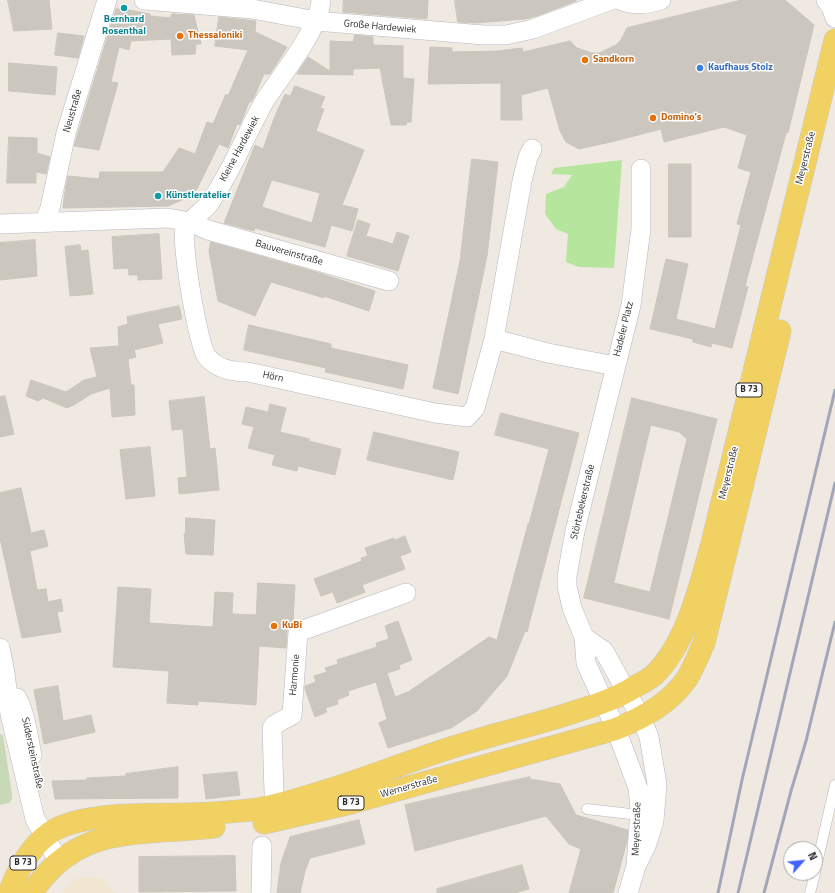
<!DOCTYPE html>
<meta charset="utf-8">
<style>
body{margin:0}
#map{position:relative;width:835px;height:893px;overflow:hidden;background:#efe9e1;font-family:"Titillium Web",sans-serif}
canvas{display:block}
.north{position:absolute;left:783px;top:841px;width:40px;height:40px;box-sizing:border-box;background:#fff;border:1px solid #ababab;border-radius:50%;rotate:63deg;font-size:11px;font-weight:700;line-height:16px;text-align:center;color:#2e2e2e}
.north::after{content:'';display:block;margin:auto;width:14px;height:18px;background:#4264fb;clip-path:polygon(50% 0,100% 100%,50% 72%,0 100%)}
</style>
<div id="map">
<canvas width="835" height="893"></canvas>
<div class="north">N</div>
</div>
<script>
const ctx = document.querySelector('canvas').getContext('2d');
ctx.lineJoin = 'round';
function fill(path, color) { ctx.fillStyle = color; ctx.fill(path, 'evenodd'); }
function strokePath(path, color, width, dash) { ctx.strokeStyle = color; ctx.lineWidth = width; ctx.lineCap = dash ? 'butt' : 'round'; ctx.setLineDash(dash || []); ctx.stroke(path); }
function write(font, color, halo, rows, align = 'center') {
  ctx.font = font + ' "Titillium Web",sans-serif'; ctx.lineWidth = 3; ctx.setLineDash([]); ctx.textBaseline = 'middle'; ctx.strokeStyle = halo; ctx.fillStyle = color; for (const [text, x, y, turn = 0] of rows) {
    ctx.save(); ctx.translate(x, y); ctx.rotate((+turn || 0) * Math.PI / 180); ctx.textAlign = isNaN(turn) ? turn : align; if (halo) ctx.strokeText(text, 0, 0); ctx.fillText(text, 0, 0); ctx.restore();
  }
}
const education = new Path2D(`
 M78,878H103L110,889L116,893H62L72,881Z`);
const green = new Path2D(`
 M622,160L614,268L579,267L566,262L568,234L556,229L545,214L546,194L564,187L572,175L551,174L554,168Z`);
const cemetery = new Path2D(`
 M0,734L3,735L12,794V799L9,803L0,805Z`);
const building = new Path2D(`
 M8,0H49L52,29L14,31Z
 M344,0H428L427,19L343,12Z
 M455,0H576V1L537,16L525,19L475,23L458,22Z
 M742,0H785L814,25L788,133H786L745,286L748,287L732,348L712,343L711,347L693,342V339L650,329L666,259L688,264L676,319L715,329L741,225L737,224L751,172L738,168L747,135L724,127L664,142L661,129L615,141L579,149L566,142L560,131L548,88L521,95L522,120H501V83L428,84L430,47L452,48V52L498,51L522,48L523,52L570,41L577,48L592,53H599L616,45L621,40L627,28Z
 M119,8L150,14V16L170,18L172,14L194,15L201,44H196L195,54L172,55L171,39L131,41L129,50L119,47L111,82L118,83L99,150L74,146L116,9Z
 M219,17L256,21L255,32L287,47L270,74H264L255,95L251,102H249L240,125L237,124L228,148L219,144L197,189L189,197L168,206L63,208L65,192L68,176L99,179L100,172H163L179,148L195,154L207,122L213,124L226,94L228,96L248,50L215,46Z
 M58,33L84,36L78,58L55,55Z
 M355,35L373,37V45L403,46V78L414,79L411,122H407L406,125H391L380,68L353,69V75L297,74L308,57L330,71V41L353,42Z
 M9,63L57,67L55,95L9,91Z
 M295,86L325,97L320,108L324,109L316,131L364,150L342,205L358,209L352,231L331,225L325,247L255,228L254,231L224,223L255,145L263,149L275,116L285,94L290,96ZM272,180L320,193L312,223L262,207Z
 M9,137L37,138V153L50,157L46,174L36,172V183H7Z
 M472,159L498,162L487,256L458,394L433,388L460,261Z
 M669,164H691V237H669Z
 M358,220L370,224L366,236L380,240L393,244L397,232L409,236L398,271L347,256Z
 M159,234L162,279L138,280V275H129L128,268L114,269L112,237Z
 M35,240L37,276L0,280V243Z
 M211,242L316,272L375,291L369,311L324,296V298L271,282L255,316L218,301L209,251Z
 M80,245L81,251L88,250L93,294L70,296L65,247Z
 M179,306L182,319L158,324L163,343L134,350L136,357L128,359L131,385H134L135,415L112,417L110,388L91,394L74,405L67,408L43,398L38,401L26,396L31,380L66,392L84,380L97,377L90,348L119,346L118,327L128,324L127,317Z
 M249,325L331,344V348L408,365L403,389L325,372L326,368L244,350Z
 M5,396L14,434L0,437V397Z
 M204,397L210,449L215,448L219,490L179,494L178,478L187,477L183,429L172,430L169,401Z
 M632,398L717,419L669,619L584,598ZM651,425L679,432L687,439L650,592L614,583Z
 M270,404L286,408L280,432L310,439L309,441L341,449L335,475L298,466L297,471L272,465L275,455L248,448L254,427L242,424L246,407L268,412Z
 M501,413L579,433L527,632L525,631L507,676L477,711L451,728L388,748L379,723L387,719L376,682L348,691L349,695L337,700L338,704L325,708L327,712L315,717L305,689V686L316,682L314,676L327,672L325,668L338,664L337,660L377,647L376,643L389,639L385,626L398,621L412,660L399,665L400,669L387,673L395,697L408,692L489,637L497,640L528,524H529L549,449L495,435Z
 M374,432L459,452L453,480L367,460Z
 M150,447L155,496L126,499L120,450Z
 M21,488L31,533L44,530L48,546L30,551L37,590L46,589L48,602L61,599L63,611L57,612L61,632L22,638L0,538V493Z
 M186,518L215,520L213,555L186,554L184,534H185Z
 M405,536L411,552L400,556L405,569L362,585L365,592L337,603L333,592L321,596L314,579L362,561L361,558L368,556L365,548L394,538L395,540Z
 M258,583L295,585L293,623L289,626L287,631L286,648L259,646L256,705L198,701V705L167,703L169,671L113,667L118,587L151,589L149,623L213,627L215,592L233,593L232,614L256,615Z
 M58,686L63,721L91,715L95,732L44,744L34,690Z
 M178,767V798L55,799L52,781L87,780V778L126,776V774Z
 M237,772L240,795L206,799L203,775Z
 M530,777V779L560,784L576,815L628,830L627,841L613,893H569L581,849L569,844L546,816L415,851L405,805Z
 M359,820L365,844L310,858L305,871L300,893H277L281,863L290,837Z
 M235,856L236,891L139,892V857Z
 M522,865L529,889L515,893H437V889Z`);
const lane = new Path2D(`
 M587,809L639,815
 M815,872L835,785
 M810,893L815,873`);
const street = new Path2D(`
 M144,0L252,9L316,21L483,35H506L533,29L611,0
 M321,0C319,31 281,75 264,102C247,132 235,164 216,193C213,197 211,202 208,205C202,212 187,222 185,229C181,243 198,346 207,357C217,369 232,372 248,372L435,413L467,417L475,408L494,339L522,181L528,157L532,149
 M620,0C634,6 647,4 661,0
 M826,0L831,7L835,18
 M44,223L50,208L66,133L107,0
 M0,224L168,218L190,222L208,230L389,281
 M494,339L548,353L615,366
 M584,637L604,651L641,718L649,737L657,784L654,821L646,846L636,866L628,893
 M0,648L5,673L10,714L35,819L59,862
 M17,698C26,715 28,736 32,755
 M277,819L274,793L272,728L274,725L292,715L298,632L406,593
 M636,866L640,809L638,788L616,729L586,663L584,637L572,608L567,586V576L575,531L631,305L641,229V169
 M261,893L262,846`);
const primary = new Path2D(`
 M264,823L351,803L616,729C644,717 671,703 688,677C694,666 699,654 704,643L780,331
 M9,893C18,869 32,842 56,829C91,812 148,815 186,814C208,814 229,812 250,810C276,807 301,798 325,791C374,776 421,756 470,742C506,731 542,723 577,711C597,705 618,698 636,686C642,683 649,679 654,675C687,643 700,586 712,543L835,40
 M32,893C38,883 45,875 53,867C85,837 119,834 161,831C179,830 196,829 214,827`);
const rail = new Path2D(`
 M718,893L742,780L835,390
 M738,893L835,483
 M764,893L791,791L806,741L835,622`);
const markers = [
 [124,8,4,"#0f9aa8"],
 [180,36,4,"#e8710a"],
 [585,60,4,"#e8710a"],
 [700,68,4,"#3f7fe0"],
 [653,118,4,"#e8710a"],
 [158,196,4,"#0f9aa8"],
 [274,626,4,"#e8710a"]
];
const shields = [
 [749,390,26],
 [351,803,26],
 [23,863,26]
];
const shieldNames = [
 ["B 73",749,390],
 ["B 73",351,803],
 ["B 73",23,863]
];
const cultureNames = [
 ["Bernhard",124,20],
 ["Rosenthal",124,32],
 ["Künstleratelier",166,196,"left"]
];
const streetNames = [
 ["Große Hardewiek",380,27,5],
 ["Neustraße",73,111,-74],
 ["Kleine Hardewiek",240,149,-62],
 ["Meyerstraße",806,158,-76],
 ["Bauvereinstraße",289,253,16],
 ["Hadeler Platz",624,329,-76],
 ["Hörn",273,377,12],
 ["Meyerstraße",729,473,-76],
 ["Störtebekerstraße",583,502,-77],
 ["Harmonie",295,675,-85],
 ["Südersteinstraße",32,753,78],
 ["Wernerstraße",409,787,-16],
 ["Meyerstraße",637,829,-88]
];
const foodNames = [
 ["Thessaloniki",188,36],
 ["Sandkorn",593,60],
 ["Domino's",661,118],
 ["KuBi",282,626]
];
const shopNames = [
 ["Kaufhaus Stolz",708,68]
];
fill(education, '#f0e6d1');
fill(green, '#b6e59e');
fill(cemetery, '#c8d9b8');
fill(building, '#cbc7bf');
strokePath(building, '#cbc5ba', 1);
strokePath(lane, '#b4b7c1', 11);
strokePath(street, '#b4b7c1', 20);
strokePath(primary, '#c9c9c9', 23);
strokePath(lane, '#fff', 10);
strokePath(street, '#fff', 19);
strokePath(primary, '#f2d163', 22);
strokePath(rail, '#a3a6b8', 3);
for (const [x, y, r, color] of markers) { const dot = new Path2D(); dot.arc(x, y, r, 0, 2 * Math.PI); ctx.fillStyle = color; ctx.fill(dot); strokePath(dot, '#fff', 1.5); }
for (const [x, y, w] of shields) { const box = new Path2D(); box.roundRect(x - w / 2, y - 7, w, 14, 3); ctx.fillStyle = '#fff'; ctx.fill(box); strokePath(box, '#2e2e2e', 1); }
write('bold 9px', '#2e2e2e', null, shieldNames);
write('bold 10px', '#0d838f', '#fff', cultureNames);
write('10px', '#2e2e2e', '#fff', streetNames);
write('bold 10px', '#c56008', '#fff', foodNames, 'left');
write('bold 10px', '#366cbe', '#fff', shopNames, 'left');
</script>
